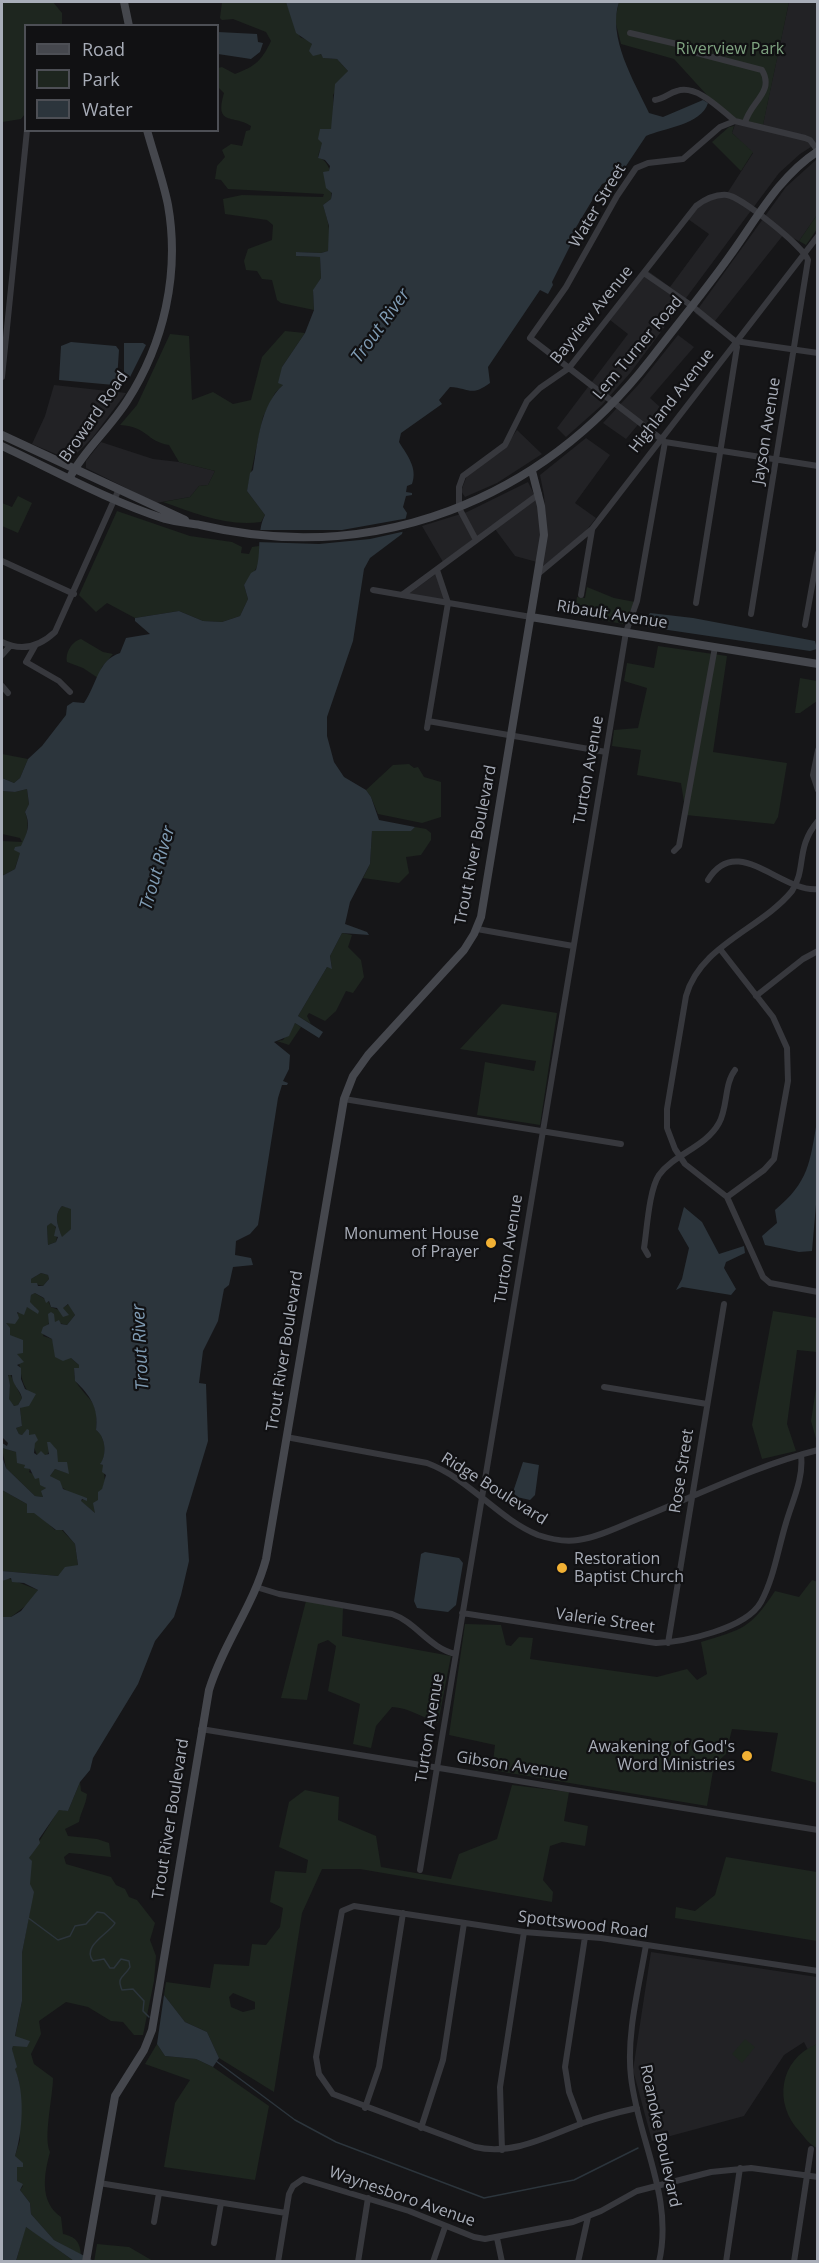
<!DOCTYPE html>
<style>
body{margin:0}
#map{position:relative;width:819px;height:2263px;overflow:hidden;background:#161618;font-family:"Open Sans",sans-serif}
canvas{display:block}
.frame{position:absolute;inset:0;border:3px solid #a8adb8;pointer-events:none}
.legend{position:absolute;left:24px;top:24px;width:195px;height:108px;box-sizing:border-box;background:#111113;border:2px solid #4d4f55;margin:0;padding:8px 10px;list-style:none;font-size:18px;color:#a8adb8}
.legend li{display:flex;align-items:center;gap:12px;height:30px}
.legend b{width:30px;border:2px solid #4d4f55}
</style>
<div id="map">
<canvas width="819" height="2263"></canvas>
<div class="frame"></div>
<ul class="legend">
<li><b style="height:8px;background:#45474d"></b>Road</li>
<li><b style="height:16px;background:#1e261f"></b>Park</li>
<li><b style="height:16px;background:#2c353c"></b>Water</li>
</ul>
</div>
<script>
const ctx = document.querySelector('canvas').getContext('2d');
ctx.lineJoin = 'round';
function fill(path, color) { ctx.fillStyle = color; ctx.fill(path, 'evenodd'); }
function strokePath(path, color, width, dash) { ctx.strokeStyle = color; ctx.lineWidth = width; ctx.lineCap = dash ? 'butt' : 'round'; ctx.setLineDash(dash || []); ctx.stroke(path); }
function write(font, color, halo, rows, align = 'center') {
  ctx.font = font + ' "Open Sans",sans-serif'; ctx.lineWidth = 4.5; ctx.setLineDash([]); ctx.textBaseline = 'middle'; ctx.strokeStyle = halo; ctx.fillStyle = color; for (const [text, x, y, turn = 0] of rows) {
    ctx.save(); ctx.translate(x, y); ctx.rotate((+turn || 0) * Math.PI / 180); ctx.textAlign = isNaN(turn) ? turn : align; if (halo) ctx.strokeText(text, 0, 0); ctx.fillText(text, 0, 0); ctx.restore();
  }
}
const built = new Path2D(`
 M789,2H817V143L800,154L779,173L631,372L602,405L566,437L557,428L628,334L610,320L648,271L670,287L709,234L688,219L700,205L728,192L753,153L732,133L737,119L763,124Z
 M817,159V215L799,241L784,234L711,326L695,313L786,187Z
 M678,335L694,347L650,398L660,407L646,424L641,421L626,439L603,423L639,384Z
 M54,385L126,393L93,437L70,460L32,444L45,416Z
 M517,430L542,454L497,483L465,497L461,491L468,473L503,450Z
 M586,438L610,455L575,503L596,518L586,531L542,567L546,524L544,495L540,475Z
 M101,442L153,459L179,462L215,471L208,485L199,486L190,497L156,503L86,468V461Z
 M528,482L537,500L541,533L537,562L515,556L492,525L443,562L422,526L467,512Z
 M436,574L445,598L441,600L408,594Z
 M651,1952L817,1977V2044L808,2050L804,2042L784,2055L744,2116L652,2141L633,2070Z`);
const green = new Path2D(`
 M2,2H53L62,13V25L26,26L25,114L21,119L2,122Z
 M222,2H286L300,37L309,41L324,58L337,59L348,71L333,95C334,102 334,123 331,130C326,140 320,146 318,157C333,162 333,185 331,199L323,205C328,221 332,235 328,251L321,253L297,252L296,256L320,257L321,278L313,291L314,310L281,303L277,300L272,280L262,279L257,271L246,270L244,261L248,249L272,240L273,225L267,220L225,214L223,199L242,195L323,197L324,194L228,189L221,180L215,179L217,166L225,157L222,150L231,144L242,146L246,131L250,130L251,126C234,114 214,127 224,93L218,87V68L222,67L235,74C256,66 262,60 271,41L266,32L233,19L222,20L220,18Z
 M619,2H789L763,125L726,116L674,59L621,44L615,20Z
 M734,126L732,133L753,152L741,171L712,142L729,127Z
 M817,215V229L806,245L799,241Z
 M285,331L305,333L282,367L283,385L275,393L263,417L247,491L265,515L261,522C227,527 194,513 163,502L190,497L199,486L208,485L215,471L179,462L169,445C145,441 149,427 120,425L137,405L170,334L189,336L192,400L213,392L233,404L251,400L262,357Z
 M18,496L32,503L18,533L2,526V503L12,507Z
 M117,511L190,536L232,542L242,547L241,553L249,554L252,547L259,546C262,563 255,572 244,585L248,599L240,616L222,622L203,621L179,611L135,618L107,603L96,612L79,595Z
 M587,587L614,598L635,602L623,624L574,615L577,597L585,598Z
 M81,639L103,652L113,654L102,667L98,678L83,668L67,662C65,653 72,641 81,639Z
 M658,646L727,656L713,752L787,763L778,817L774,824L686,815L681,783L637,775L641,750L612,746L614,730L638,728L647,688L624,681L627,663L654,668Z
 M800,678L817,681V701L800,713H795Z
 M2,754L28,759L20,778L14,783L2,778Z
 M409,764L414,768L418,767L424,777L441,782V817L422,823L378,814L371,797L366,790L393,765Z
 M27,789L29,804L25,812C33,831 20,850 15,869L2,876V841L22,842L20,838L2,834V791L15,792Z
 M415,827L426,829L431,833V840L421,855L406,857L409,873L399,883L363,878L370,864L372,831H411Z
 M342,933L352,935L348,947L361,960L364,977L353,993L346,991L336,1011L325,1021L309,1013L307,1016L311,1024L298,1016L327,967L332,968L330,956Z
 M502,1004L557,1013L540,1125L477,1115L485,1062L534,1071L536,1061L460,1049Z
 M295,1023L301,1027L289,1045L277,1041L283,1040Z
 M62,1206L71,1208V1229L62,1238C58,1225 53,1216 62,1206Z
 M51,1222C57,1225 58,1236 56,1242L48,1245L47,1226Z
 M41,1273L48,1275L49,1279L43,1286L31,1283V1279Z
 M35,1293L48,1301L51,1307L59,1310L69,1304L75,1315L67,1325L55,1322L53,1317L51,1318L43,1336L52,1339L59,1357L71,1358L79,1365V1368L74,1369C75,1373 74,1379 76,1382C90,1403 99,1400 96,1430C106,1437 107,1455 101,1464L103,1465L105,1481L95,1513L80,1501L87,1498C71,1497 61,1487 50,1476L55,1469L67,1473L57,1462L54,1447L52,1446L47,1455H37L27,1430L22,1435L19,1434L16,1428L22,1426L20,1408L33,1397C19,1384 22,1370 17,1355C14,1344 9,1334 5,1323L27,1307H35L29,1302L31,1295Z
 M773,1311L817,1318V1352L797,1350L787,1424L796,1451L762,1459L752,1425Z
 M10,1374L22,1398L18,1405L14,1406L8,1399L10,1385L7,1377Z
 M817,1382V1442L811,1421Z
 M2,1448L16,1452L30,1469L29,1472L39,1477L46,1488L42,1491L43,1497L35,1496L6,1468Z
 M2,1490L27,1504L55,1530H62L75,1544L78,1565L58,1576L2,1571Z
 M7,1578L38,1590L32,1601L11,1617H2V1581Z
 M812,1580L818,1582L817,1783L771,1771L778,1733L732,1729L726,1754L714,1765L707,1806L492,1770L495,1745L449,1735L465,1624L501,1625L506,1645L511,1646L519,1637L533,1638L530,1659L657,1677L687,1669L697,1680L707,1674L701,1642C743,1629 750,1629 775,1591L799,1597Z
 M306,1601L343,1608L342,1636L451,1656L438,1723C421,1717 410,1708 392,1707L376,1726L371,1748L353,1744L360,1704L328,1691L336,1646L328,1640L318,1644L307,1700L281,1698Z
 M80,1782L81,1791L87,1794C86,1805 81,1811 79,1822L65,1829L68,1836L97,1839L109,1843L111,1857L69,1853L64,1857L66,1864L111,1877L116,1885L125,1889L129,1897L137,1900L155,1923L150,1940L156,1956L154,1981L143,2035H134L123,2022L111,2021L88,2007L66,2002L39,2021L41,2034L31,2054L34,2064L53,2078C53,2096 43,2138 50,2152C44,2174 39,2202 61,2217L63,2234C76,2237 80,2242 81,2255L54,2240L31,2214L30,2203L20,2190L23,2186L16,2182L15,2156L20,2140L19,2081L14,2068L12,2049L13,2046L29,2041L15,2037L22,2001V1953L30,1910L29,1858L59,1809L68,1811Z
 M512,1785L569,1792L564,1821L588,1826L585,1846L562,1842L550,1846L543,1880L553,1892L552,1902L360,1869H322L302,1913L274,2092L219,2058L207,2032L185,2022L164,1995L166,1982L210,1988L214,1964L249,1966L252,1944L266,1945L280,1927L283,1908L270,1902L275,1871L306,1873L308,1860L279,1847L289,1802L305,1790L339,1797L338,1820L376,1836L381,1867L451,1879L459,1854L497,1839ZM233,1993L255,2002V2009L243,2012L231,2007L229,1997Z
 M726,1857L817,1872V1941L675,1918L676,1907L695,1911L715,1895Z
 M745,2039L755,2047L742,2063L732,2054Z
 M157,2044L165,2056L196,2059L213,2067L269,2106L255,2180L164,2167L175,2103L190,2080L145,2064Z
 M817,2044V2148C810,2145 805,2138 800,2132C773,2104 779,2059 817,2044Z
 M25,2227C29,2227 66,2256 74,2261L16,2262Z
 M97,2244L129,2247L153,2261L94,2262Z`);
const water = new Path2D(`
 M286,2H619C607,37 634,81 649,113L663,117L703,100L708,103C701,125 664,128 646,136L618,178L612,175L609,181L602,184L569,239L572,242L552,282L553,285L548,294L540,290L488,367L490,383C471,397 469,388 450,387L439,400L442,404L401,433L399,442C407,455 418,468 412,484L407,486L406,492L412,493V495L406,496L403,507L407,513L402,534L370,558L364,569L353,641L327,717V736L334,762L344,777L366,790L371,797L379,820L415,827L411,831H372L370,864L350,902L345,924L367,932L369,935L342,933L330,956L332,969L327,967L298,1016L323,1032L319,1038L295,1023L289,1036L274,1042L290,1055L289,1069L283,1081L288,1083L287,1085H282L278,1098L258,1225L250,1234L236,1241L235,1255L251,1258L253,1265L233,1267L229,1285L224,1289L218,1321L203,1351L199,1383L206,1384L208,1441L186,1514L189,1561L181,1595L174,1617L155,1641L138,1684L93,1758L90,1770L80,1782L68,1811L59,1810L39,1839L40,1843L29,1858L32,1861L30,1884L34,1892L22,1953V2001L15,2036L30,2041L27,2047L13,2046L12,2049L17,2067L15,2069C25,2093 23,2131 15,2156L23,2163V2167H17V2181L23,2184L20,2190L30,2203L31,2214L54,2240L94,2261H74L26,2227L16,2261H2V1617H11L21,1611L38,1590L24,1583L12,1582L11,1578L2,1581V1571L58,1576L65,1567L78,1565L75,1544L63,1530H56L34,1513H27V1504L2,1490V1456L6,1468L35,1496L43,1497L41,1491L46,1488L40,1485L39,1478L35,1479L30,1469L24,1468L25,1465L17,1463L16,1452L2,1448V1443L7,1446L8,1443L2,1437V876L15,869L20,853L14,850L15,847L21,846C27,833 31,826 25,812L29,804L27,789L15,792L2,791V778L14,783L20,778L28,759L42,746L66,715L67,706L73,702L84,703C97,684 98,660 120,653L126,638L150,634L135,621V618L179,611L203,621L222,622L240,616L248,599L244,585L251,573L256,570C262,552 256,532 265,515L247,491L250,473L253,470C258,441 260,406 283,385L278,383L282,367L305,333L314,310L313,290L321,278L320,257L296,256V252L321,253L328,251L329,226L323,205L331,199L332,193L326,188L323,172L329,171L330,166L325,160L318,158L322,143L318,139L320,129H331L335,84L348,71L337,59L323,58L321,54L313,56L309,51L312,44L296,33ZM62,1206L71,1209V1229L62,1237C58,1225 53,1216 62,1206ZM51,1223L56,1227L54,1236L58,1237L56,1242L48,1245L47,1226ZM41,1273L48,1275L49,1279L43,1286H38L37,1283H31V1279ZM35,1293L44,1298L46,1303L49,1301L51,1307L57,1308L63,1317L69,1315L63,1308L68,1304L75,1315L67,1325L61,1324L59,1320L55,1322L54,1314L51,1312L48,1314L49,1324L43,1327L41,1333L52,1339L55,1357L63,1361L71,1358L79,1365V1368H74L75,1381C90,1395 99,1408 96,1430C106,1437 107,1456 100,1464L103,1465L102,1472L106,1475L102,1489L98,1492V1500L93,1503L95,1513L81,1501L82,1499L87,1501V1498L63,1489L60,1481L50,1476L55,1469L69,1474L67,1462H58L57,1450L50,1442H47L49,1454L45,1455L41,1451L37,1455L34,1453L35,1443L38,1440L35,1434L29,1435V1430L27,1429L22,1435L19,1434L16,1428L22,1426L20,1408L29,1406L36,1394L25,1389L21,1379V1368L17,1365L24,1362L17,1354L23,1353V1340L10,1335V1328L6,1323L15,1324L19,1318L17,1312L24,1315L27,1307L38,1314L39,1311L30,1302L31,1295ZM8,1375H12C12,1385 20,1389 22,1398L18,1405L14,1406L9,1399L10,1385Z
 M218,32L257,34L258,42L263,43L260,52L251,59L218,54Z
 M71,342L116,346L119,350L117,380L114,385L59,380L61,346Z
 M124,343H143L146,345L130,377L124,374Z
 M650,613L693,618L815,641L817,649L810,651L648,627L644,623Z
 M817,1121V1193L812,1251L799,1252L765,1245L762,1236L777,1223L775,1210C809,1182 810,1162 817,1121Z
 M684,1207L702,1222L719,1254L744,1246L745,1253L726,1262L724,1268L736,1289L731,1295L682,1287L676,1290L682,1279L689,1248L678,1229Z
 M523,1462L539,1465L535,1495L530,1500L517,1497L513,1492Z
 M425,1552L459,1558L463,1563L456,1605L448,1612L417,1608L414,1601L421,1554Z
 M164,1995L185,2022L207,2032L219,2058L213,2067L196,2059L165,2056L157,2044Z`);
const pier = new Path2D(`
 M409,518L406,531L370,539L319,544L256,542L257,530H342Z`);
const stream = new Path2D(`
 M27,1917L58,1940L70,1936L75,1926L86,1924L97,1912L104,1913L115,1923C110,1933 81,1946 93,1961L104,1959L110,1968H114L121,1959L129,1961L130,1967C124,1978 116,1976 122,1990L133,1989L144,2001L143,2011L149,2017
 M216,2061L295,2120L336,2142L484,2198L574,2180L638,2148`);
const street = new Path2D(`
 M630,33L681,45L693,52L762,70C775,92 750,102 745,123
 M655,100C664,99 669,93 677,91C697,84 721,110 735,121
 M818,151L810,140L805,138L735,121L720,127L683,159L648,163L636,168L617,196L566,287L530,338L665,442L818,466
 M644,273L692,306L735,341L818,353
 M2,377L27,130
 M476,540L459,508V487L463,476L505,445L527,401L540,388L569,368L696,206C704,200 716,194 727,195C740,196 804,247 808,260L751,614
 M2,561L74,594
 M538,574L592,529L818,236
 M373,590L402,595L539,494
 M402,595L531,617
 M581,595L592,530
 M696,603L737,347L735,341
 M805,625L818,553
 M2,642C22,652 39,647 55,632L119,489
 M35,646L26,662L59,681L70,692
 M2,655L10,646
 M2,686L8,693
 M428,721L606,752
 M427,728L448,603L437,570
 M818,750L813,775L818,790
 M818,821C795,848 807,868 792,891C761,929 700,945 686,996L667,1109V1128L675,1149L685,1164L727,1197L763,1277L770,1283L818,1292
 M674,851L679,846L715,647
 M708,880C737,832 781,893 818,889
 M477,929L573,946
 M720,949L773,1017L787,1048L788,1081L774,1159L764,1170L727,1197
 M756,996L803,959L818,951
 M344,1099L621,1144
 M648,1255L644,1248C647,1229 649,1190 659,1175C674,1154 706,1147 719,1123C728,1107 724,1084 735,1070
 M604,1387L707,1404
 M286,1437L427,1463C470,1479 498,1519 538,1535C550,1539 565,1542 578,1540C600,1537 622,1525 643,1517C700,1494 758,1465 818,1450
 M256,1587L279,1594L392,1614C416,1622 430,1649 456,1654
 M462,1613L656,1643C684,1642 746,1629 761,1602C774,1578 778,1549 786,1523C792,1502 804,1478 801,1455
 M668,1643L724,1304
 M201,1729L818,1830
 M420,1870L626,632L637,601L665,442
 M646,1945C639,1987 626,2035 631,2077C638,2140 674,2197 659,2262
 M365,2108L379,2067L403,1913
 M637,2108C619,2112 600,2117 583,2123C548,2136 513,2156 475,2147L333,2094L319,2074L316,2057L342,1911L354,1906L524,1932L601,1938L818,1971
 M581,2124L569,2092L565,2067L585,1937
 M421,2128L443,2060L464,1923
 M502,2150L500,2087L524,1932
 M99,2183L286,2213
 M154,2222L159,2193
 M497,2238L502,2262
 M214,2243L221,2203
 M278,2262L289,2194L293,2186L303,2179L409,2211L474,2237L485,2239L573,2222L601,2211L637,2191L711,2172L751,2168L818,2177
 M358,2262L368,2198
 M433,2262L445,2227
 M578,2262L588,2217
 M726,2262L740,2168
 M794,2262L811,2149`);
const secondary = new Path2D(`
 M124,2L129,26
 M2,435L185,520
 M2,446C55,471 109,501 165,519C176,522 188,523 200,525C375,566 540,501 650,360C676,326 704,292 729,257C756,220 778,177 818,151
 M70,477C85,449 110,428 127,401C164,344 180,273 168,205C163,180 154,156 147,130
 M531,617L818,664
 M86,2262L115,2096L144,2050L152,2030L209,1690C223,1644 254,1605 266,1559L344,1099L353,1076L368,1055L464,950L474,934L481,917L544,535L541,506L532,471`);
const markers = [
 [491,1243,6,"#f2b134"],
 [562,1568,6,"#f2b134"],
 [747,1756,6,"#f2b134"]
];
const parkNames = [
 ["Riverview Park",730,49]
];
const streetNames = [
 ["Water Street",598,206,-59],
 ["Bayview Avenue",592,315,-51],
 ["Lem Turner Road",638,348,-50],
 ["Highland Avenue",672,401,-52],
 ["Broward Road",94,417,-55],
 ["Jayson Avenue",767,431,-81],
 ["Ribault Avenue",612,615,9],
 ["Turton Avenue",589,770,-80],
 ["Trout River Boulevard",476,845,-79],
 ["Turton Avenue",509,1249,-81],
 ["Trout River Boulevard",285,1351,-81],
 ["Rose Street",682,1471,-81],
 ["Ridge Boulevard",494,1489,32],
 ["Valerie Street",605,1621,8],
 ["Turton Avenue",430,1728,-81],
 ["Gibson Avenue",512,1766,9],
 ["Trout River Boulevard",171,1819,-81],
 ["Spottswood Road",583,1925,7],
 ["Roanoke Boulevard",660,2136,78],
 ["Waynesboro Avenue",402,2197,19]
];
const poiNames = [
 ["Monument House",479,1234],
 ["of Prayer",479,1252],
 ["Restoration",574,1559,"left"],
 ["Baptist Church",574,1577,"left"],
 ["Awakening of God's",735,1747],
 ["Word Ministries",735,1765]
];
const waterNames = [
 ["Trout River",381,326,-54],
 ["Trout River",158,868,-74],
 ["Trout River",141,1347,-93]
];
fill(built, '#222225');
fill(green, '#1e261f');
fill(water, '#2c353c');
fill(pier, '#161618');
strokePath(stream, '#2c353c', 1.5);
strokePath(street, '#37383d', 6);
strokePath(secondary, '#45474d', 8);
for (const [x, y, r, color] of markers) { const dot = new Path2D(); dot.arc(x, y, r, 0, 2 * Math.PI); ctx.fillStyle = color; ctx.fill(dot); strokePath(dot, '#111113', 2); }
write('16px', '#7fa381', '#111113', parkNames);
write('16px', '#a8adb8', '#111113', streetNames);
write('16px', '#a8adb8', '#111113', poiNames, 'right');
write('italic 18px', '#7f9bb3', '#111113', waterNames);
</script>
